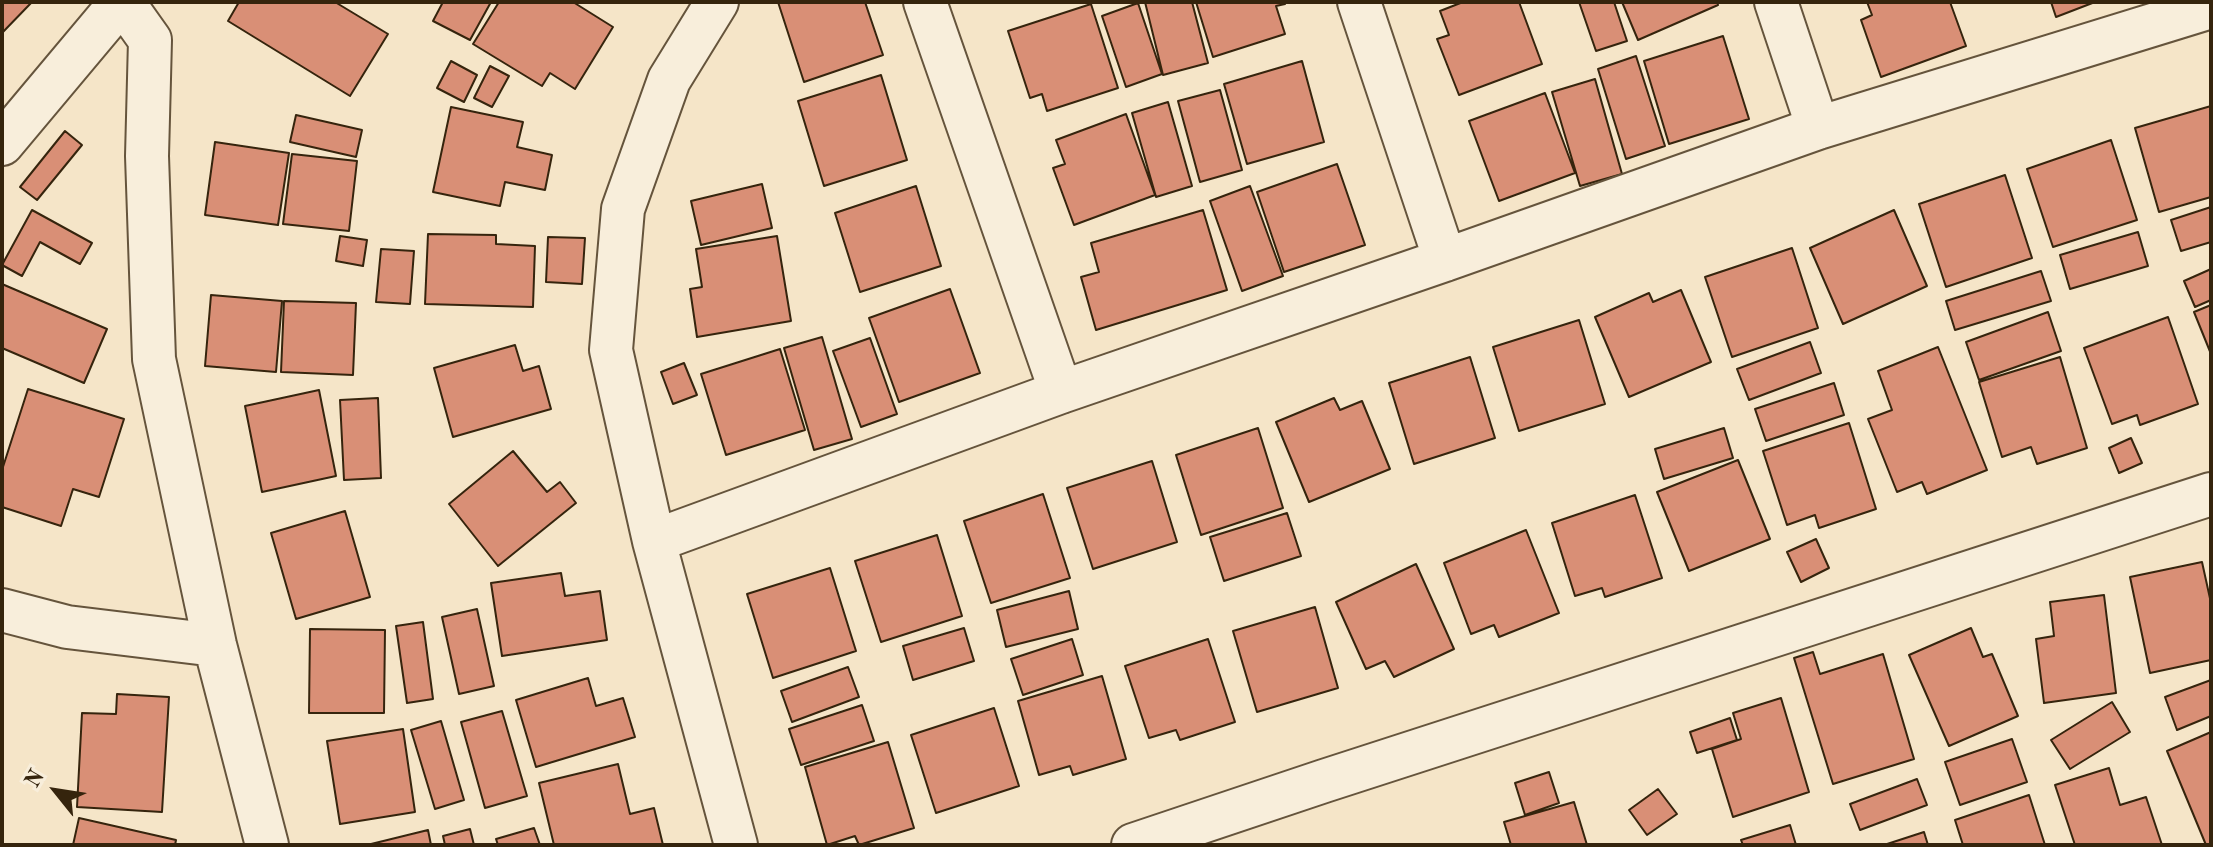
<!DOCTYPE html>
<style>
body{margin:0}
#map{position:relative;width:2213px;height:847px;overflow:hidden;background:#f5e5c8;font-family:"Old Standard TT",serif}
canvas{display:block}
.frame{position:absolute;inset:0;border:4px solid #35240d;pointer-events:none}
.north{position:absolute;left:16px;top:751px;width:80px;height:80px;-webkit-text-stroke:6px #f8eedb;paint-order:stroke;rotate:300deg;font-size:22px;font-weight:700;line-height:32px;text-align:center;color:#35240d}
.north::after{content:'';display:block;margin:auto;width:28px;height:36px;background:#35240d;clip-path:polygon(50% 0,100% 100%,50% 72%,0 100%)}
</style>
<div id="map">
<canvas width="2213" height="847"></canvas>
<div class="frame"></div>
<div class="north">N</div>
</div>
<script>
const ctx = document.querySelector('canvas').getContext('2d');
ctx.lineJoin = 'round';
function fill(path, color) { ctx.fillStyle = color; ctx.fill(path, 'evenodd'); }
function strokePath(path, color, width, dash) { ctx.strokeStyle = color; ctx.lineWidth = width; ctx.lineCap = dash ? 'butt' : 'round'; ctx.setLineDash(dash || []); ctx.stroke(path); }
const building = new Path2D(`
 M2,2H32L2,33Z
 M239,2H335L388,34L350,96L228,21Z
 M443,2H491L470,40L433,21Z
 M499,2H573L613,27L575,89L550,73L542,86L473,44Z
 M778,2H865L883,55L804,82Z
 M1145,2H1192L1208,63L1163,75Z
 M1196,2H1285V4L1276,6L1285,34L1213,57Z
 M1463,2H1519L1542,64L1459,95L1437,39L1449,35L1440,11Z
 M1579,2H1614L1627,41L1596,51Z
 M1622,2H1717L1718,5L1638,40Z
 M1867,2H1950L1966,46L1881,77L1861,20L1872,15Z
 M2051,2H2095L2056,17Z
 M1138,3L1162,74L1126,87L1102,16Z
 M1091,4L1118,88L1047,111L1042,94L1030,98L1008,31Z
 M1723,36L1749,119L1669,144L1644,61Z
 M1636,56L1665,146L1626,159L1598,69Z
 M451,61L477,75L464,102L437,88Z
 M1302,61L1324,142L1247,164L1224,84Z
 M490,66L509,76L492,107L474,98Z
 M881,75L907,160L824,186L798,101Z
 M1595,79L1622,174L1580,186L1552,92Z
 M1220,90L1242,170L1200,182L1178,101Z
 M1545,93L1575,173L1499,201L1469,121Z
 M1168,102L1192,186L1156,197L1132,113Z
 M2211,106V197L2159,212L2135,128Z
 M451,107L523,122L517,147L552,155L545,190L505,182L500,206L433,192Z
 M1126,114L1155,195L1074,225L1053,168L1065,164L1056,140Z
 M296,115L362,130L356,157L290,142Z
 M65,131L82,145L37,200L20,187Z
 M2111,140L2137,220L2053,247L2027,169Z
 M215,142L289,153L278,225L205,215Z
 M292,154L357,161L349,231L283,224Z
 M1337,164L1365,245L1284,272L1257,192Z
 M2005,175L2032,258L1946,287L1919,204Z
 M762,184L772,228L701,245L691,201Z
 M916,186L941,266L860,292L835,213Z
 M1250,186L1283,276L1242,291L1210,201Z
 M2211,207V242L2181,251L2171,220Z
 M32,210L92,243L80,264L40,242L22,276L2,265Z
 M1203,210L1227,290L1096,330L1081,277L1099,272L1091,243Z
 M1894,210L1927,286L1843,324L1810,248Z
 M2138,232L2148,266L2070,289L2060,255Z
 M428,234L496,235V244L535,246L533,307L425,304Z
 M340,236L367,240L363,266L336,261Z
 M777,236L791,321L697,337L690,289L702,287L696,249Z
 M548,237L585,238L582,284L546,282Z
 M1792,248L1818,328L1732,357L1705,277Z
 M381,249L414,251L410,304L376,302Z
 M2211,269V300L2195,307L2184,281Z
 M2041,271L2051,301L1955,330L1946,301Z
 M2,284L107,329L84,383L2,348Z
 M950,289L980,373L899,402L869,318Z
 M1681,290L1711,362L1629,397L1595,317L1649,293L1653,302Z
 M211,295L282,301L276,372L205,366Z
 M284,301L356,303L353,375L281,372Z
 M2211,305V354L2194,312Z
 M2048,312L2061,351L1979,380L1966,342Z
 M2168,317L2198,404L2140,425L2137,415L2112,424L2084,348Z
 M1579,320L1605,404L1519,431L1493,347Z
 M822,337L852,439L814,450L784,348Z
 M870,338L897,414L861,427L833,351Z
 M1810,342L1821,373L1749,400L1737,369Z
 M515,345L523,371L539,366L551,409L453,437L434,368Z
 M1938,347L1987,470L1927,494L1922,482L1897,492L1868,419L1892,410L1878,371Z
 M780,349L805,430L726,455L701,374Z
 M1470,357L1495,438L1414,464L1389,383Z
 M2060,357L2087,448L2037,464L2031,447L2002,457L1979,382Z
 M684,363L697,395L673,404L661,372Z
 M1834,383L1844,415L1766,441L1755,409Z
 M28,389L124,419L99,497L73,489L61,526L2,507V470Z
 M319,390L336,476L262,492L245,406Z
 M378,398L381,478L344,480L340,400Z
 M1334,398L1340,410L1362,401L1390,469L1309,502L1276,422Z
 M1849,423L1876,509L1819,528L1815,515L1787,525L1763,451Z
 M1258,428L1283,508L1201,535L1176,455Z
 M1724,428L1733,458L1664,479L1655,449Z
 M2131,438L2142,463L2119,473L2109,448Z
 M513,451L547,492L560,482L576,503L498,566L449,504Z
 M1738,460L1770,539L1689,571L1657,492Z
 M1152,461L1177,542L1093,569L1067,488Z
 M1043,494L1070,578L991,603L964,521Z
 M1635,495L1662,578L1605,597L1602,588L1575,596L1552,523Z
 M345,511L370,597L296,619L271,533Z
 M1287,513L1301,556L1224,581L1210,537Z
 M1526,530L1559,613L1499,637L1494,625L1471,634L1444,563Z
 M937,535L962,616L881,642L855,561Z
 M1816,539L1829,568L1801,582L1787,552Z
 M2202,562L2211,603V660L2150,673L2130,577Z
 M1416,564L1454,649L1394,677L1385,661L1366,669L1336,602Z
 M830,568L856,651L773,678L747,594Z
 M561,573L565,596L600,591L607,640L502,656L491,583Z
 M1069,591L1078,629L1006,647L997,610Z
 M2104,595L2116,693L2044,703L2036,639L2054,636L2050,602Z
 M1315,607L1338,688L1257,712L1233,631Z
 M477,609L494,686L459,694L442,617Z
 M423,622L433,699L407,703L396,626Z
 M964,628L974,661L913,680L903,646Z
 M1971,628L1983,657L1992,654L2018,716L1949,746L1909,655Z
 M310,629L385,630L384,713H309Z
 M1072,639L1083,675L1023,695L1011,659Z
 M1208,639L1235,722L1180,740L1176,730L1149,738L1125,666Z
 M1813,652L1820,674L1883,654L1914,759L1833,784L1794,658Z
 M848,667L859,697L792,722L781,691Z
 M1102,676L1126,759L1073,775L1070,766L1039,775L1018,701Z
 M588,678L596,706L623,698L635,737L536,767L516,700Z
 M2211,680V716L2177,730L2165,697Z
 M117,694L169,697L162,812L77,807L82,713L116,714Z
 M1781,698L1809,792L1733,817L1712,749L1741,739L1733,713Z
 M2112,702L2130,732L2070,769L2051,740Z
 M862,705L874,741L801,765L789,729Z
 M994,708L1019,786L936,813L911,735Z
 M502,711L527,796L485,808L461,722Z
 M1730,718L1737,740L1697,753L1690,732Z
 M441,721L464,800L435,809L411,730Z
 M403,729L415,812L340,824L327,741Z
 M2211,732V845H2206L2167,751Z
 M2012,739L2027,782L1960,805L1945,762Z
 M888,742L914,828L859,845L855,836L827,845L805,767Z
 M618,764L630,814L654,808L663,845H554L539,783Z
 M2109,768L2120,805L2146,797L2162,845H2075L2055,785Z
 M1549,772L1559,803L1525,815L1515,783Z
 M1917,779L1927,805L1860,830L1850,804Z
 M1658,789L1677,814L1647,835L1629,810Z
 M2029,795L2045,845H1963L1955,820Z
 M1574,802L1587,845H1511L1504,822Z
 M79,818L176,840L175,845H73Z
 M1790,825L1796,845H1743L1741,840Z
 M534,828L540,845H498L496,839Z
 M470,829L474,845H445L443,836Z
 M428,830L431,845H367Z
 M1924,832L1928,845H1884Z`);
const minor = new Path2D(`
 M123,2L150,40L147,156L154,359L215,645L267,845
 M717,2L669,80L623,209L611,350L654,541L736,845
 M925,2L1061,392
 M1359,2L1445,260
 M1776,2L1818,128
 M2,144L121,2
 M654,541L1061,392L1445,260L1818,128L2211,7
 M2,610L67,627L215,645
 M1133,845L1324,781L2211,494`);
fill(building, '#d98f76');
strokePath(building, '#35240d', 2);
strokePath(minor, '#65543c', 46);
strokePath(minor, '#f8eedb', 42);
</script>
